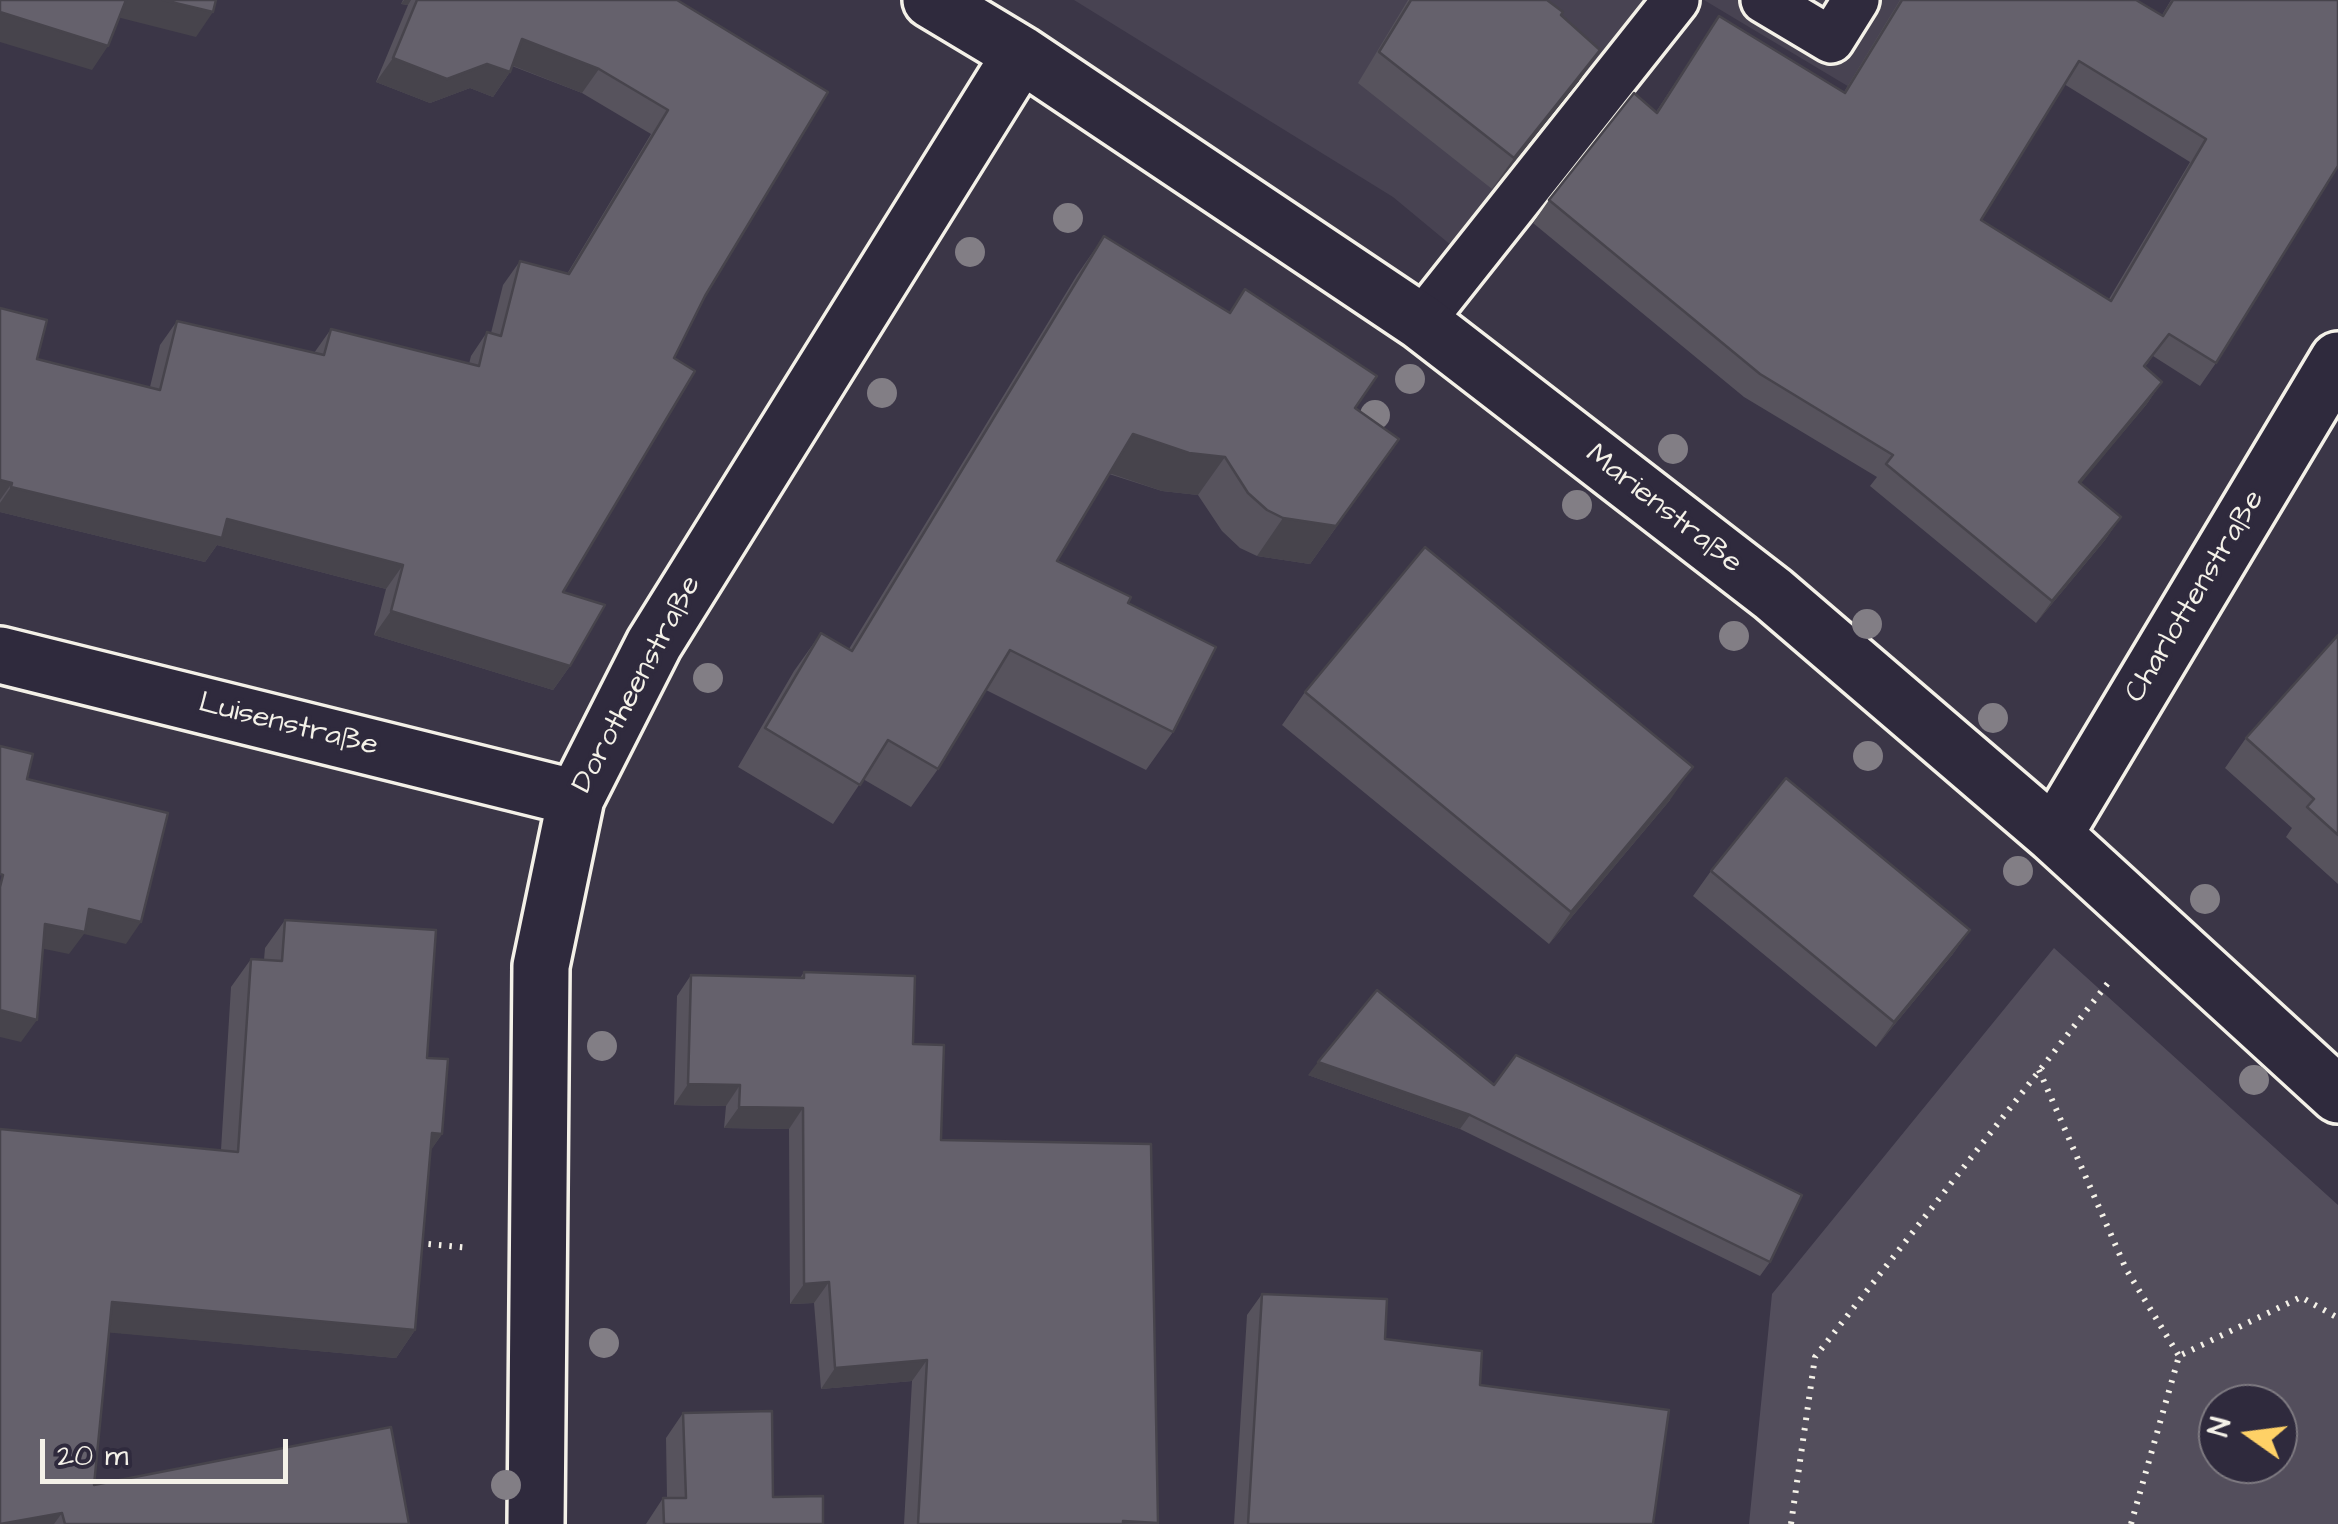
<!DOCTYPE html>
<meta charset="utf-8">
<style>
body{margin:0}
#map{position:relative;width:2338px;height:1524px;overflow:hidden;background:#3b3647;font-family:"Architects Daughter",sans-serif}
canvas{display:block}
.north{position:absolute;left:2198px;top:1384px;width:100px;height:100px;box-sizing:border-box;background:#2f2a3d;border:2px solid #7e7a81;border-radius:50%;rotate:284deg;font-size:28px;font-weight:700;line-height:40px;text-align:center;color:#f4f1e8}
.north::after{content:'';display:block;margin:auto;width:35px;height:45px;background:#ffd166;clip-path:polygon(50% 0,100% 100%,50% 72%,0 100%)}
.scale{position:absolute;left:40px;top:1439px;width:248px;height:45px;box-sizing:border-box;border:5px solid #f4f1e8;border-top:0;padding-left:12px;font-size:30px;line-height:35px;white-space:nowrap;color:#f4f1e8;-webkit-text-stroke:8px #2f2a3d;paint-order:stroke}
</style>
<div id="map">
<canvas width="2338" height="1524"></canvas>
<div class="north">N</div>
<div class="scale">20 m</div>
</div>
<script>
const ctx = document.querySelector('canvas').getContext('2d');
ctx.lineJoin = 'round';
function fill(path, color) { ctx.fillStyle = color; ctx.fill(path, 'evenodd'); }
function stroke(path, color, width, dash) { ctx.strokeStyle = color; ctx.lineWidth = width; ctx.lineCap = dash ? 'butt' : 'round'; ctx.setLineDash(dash || []); ctx.stroke(path); }
function label(font, color, halo, rows, align = 'center') {
  ctx.font = font + ' "Architects Daughter",sans-serif'; ctx.lineWidth = 8; ctx.setLineDash([]); ctx.textBaseline = 'middle'; ctx.strokeStyle = halo; ctx.fillStyle = color; for (const [text, x, y, turn = 0] of rows) {
    ctx.save(); ctx.translate(x, y); ctx.rotate((+turn || 0) * Math.PI / 180); ctx.textAlign = isNaN(turn) ? turn : align; if (halo) ctx.strokeText(text, 0, 0); ctx.fillText(text, 0, 0); ctx.restore();
  }
}
const built = new Path2D(`
 M1074 0H1700L1481 270 1393 197Z
 M1704 0H1986L1911 124Z`);
const green = new Path2D(`
 M2054 948 2338 1205V1524H1749L1772 1294ZM2218 1404H2278V1464H2218Z`);
const path = new Path2D(`
 M2039 1070 2126 1269 2179 1356
 M418 1243 470 1248
 M1791 1524 1815 1357 2108 983
 M2131 1524 2179 1356 2301 1297 2338 1318`);
const service = new Path2D(`
 M1764 0 1831 40 1856 0
 M1421 322 1676 0`);
const minor = new Path2D(`
 M931 0 1021 54 1421 322 1773 594 2054 835 2338 1095
 M0 655 576 798
 M2054 835 2338 360
 M536 1524 541 966 576 798 654 644 1021 54`);
const trees = [
 [1068,218],
 [970,252],
 [1410,379],
 [882,393],
 [1375,415],
 [1673,449],
 [1577,505],
 [1867,624],
 [1734,636],
 [708,678],
 [1993,718],
 [1868,756],
 [2018,871],
 [2205,899],
 [602,1046],
 [2254,1080],
 [604,1343],
 [506,1485]
];
const wall = new Path2D(`
 M403 0H677L705 296 674 358 563 592 570 666 553 690 374 635 386 589 217 545 205 562 0 512V308L37 359 150 387 160 345 177 321 314 353 331 329 469 364 471 356 487 332 491 333 503 285 520 261 567 274 651 134 582 93 512 66 510 72 493 97 470 88 430 103 376 82 408 5 401 4Z
 M1408 0H1547L1561 15 1579 81 1492 189 1358 83Z
 M1900 0H2136L2162 15 2171 0H2338L2216 363 2200 386 2153 356 2145 367 2162 382 2146 405 2080 483 2121 517 2105 540 2036 623 1870 486 1877 477 1744 397 1533 223 1549 200 1656 112 1719 16 1844 92ZM2064 84 2190 162 2109 299 1981 220Z
 M1104 236 1229 313 1245 289 1355 408 1399 439 1310 564 1257 556 1240 548 1222 531 1198 495 1162 491 1109 474 1057 561 1128 603 1173 732 1146 770 986 690 938 769 911 807 863 779 833 824 738 767 794 671 821 633 849 649 1077 275Z
 M2338 635V884L2286 837 2292 828 2225 768 2246 738Z
 M1305 692 1670 800 1549 944 1282 725Z
 M1711 871 1970 930 1952 955 1876 1047 1693 896Z
 M285 920 427 1058 442 1134 430 1151 415 1330 396 1358 109 1332 94 1485 409 1524H0V1129L221 1150 231 987 251 959 264 960 265 948Z
 M804 972 913 1044 941 1140 1158 1524H904L912 1381 821 1389 814 1303 790 1304 789 1129 724 1128 726 1106 674 1105 677 996 691 975 800 978Z
 M1308 1075 1494 1085 1770 1262 1760 1276 1460 1129Z
 M1262 1294 1385 1339 1653 1524H1234L1247 1315Z
 M683 1413 773 1497 823 1524H646L663 1498H667L666 1438Z`);
const shadedWall = new Path2D(`
 M124 0H163L213 12 196 37 113 16Z
 M404 0H411L408 5 401 4Z
 M0 12 108 46 92 70 0 42Z
 M522 39 599 69 582 93 506 63Z
 M1600 50 1579 81 1492 189 1514 158Z
 M393 58 487 64 510 72 493 97 470 88 430 103 376 82Z
 M2162 382 2146 405 2063 505 2079 482Z
 M1133 434 1225 457 1198 495 1162 491 1106 472Z
 M1399 439 1310 564 1257 556 1283 518Z
 M0 480 12 483 0 500Z
 M11 487 227 519 403 565 386 589 217 545 205 562 0 512V503Z
 M2121 517 2105 540 2036 623 2052 601Z
 M391 611 570 666 553 690 374 635Z
 M1693 767 1670 800 1549 944 1571 912Z
 M89 909 141 922 126 944 84 934 69 954 30 946 45 924Z
 M1970 930 1952 955 1876 1047 1894 1022Z
 M0 1010 37 1020 21 1042 0 1037Z
 M1318 1062 1470 1115 1460 1129 1308 1075Z
 M688 1084 740 1085 726 1106 674 1105Z
 M739 1107 803 1108 789 1129 724 1128Z
 M432 1133 442 1134 423 1162Z
 M829 1282 814 1303 790 1304 804 1284Z
 M112 1302 415 1330 396 1358 92 1331Z
 M927 1360 912 1381 821 1389 835 1368Z
 M62 1513 54 1524H3Z
 M1123 1521 1158 1523 1121 1524Z`);
const building = new Path2D(`
 M0 0H126L108 46 0 12Z
 M163 0H216L213 12Z
 M417 0H677L828 92 705 296 674 358 695 371 563 592 605 605 570 666 391 611 403 565 227 519 222 538 11 487 12 483 0 480V308L47 320 37 359 160 390 177 321 324 355 331 329 479 366 487 332 501 336 520 261 569 274 668 110 599 69 522 39 510 72 487 64 447 79 393 58Z
 M1411 0H1547L1563 12 1561 15 1600 50 1514 158 1379 52Z
 M1902 0H2136L2163 16 2173 0H2338V166L2216 363 2169 334 2144 366 2162 382 2079 482 2121 517 2052 601 1886 464 1893 455 1760 374 1549 200 1634 93 1657 113 1719 16 1845 93ZM2079 61 2206 139 2111 301 1981 220Z
 M1104 236 1230 313 1245 289 1377 376 1355 408 1399 439 1336 526 1283 518 1267 510 1248 493 1225 457 1189 453 1133 434 1057 561 1131 597 1128 603 1216 647 1173 732 1010 650 938 769 888 740 860 785 765 728 821 633 852 651Z
 M1425 547 1693 767 1571 912 1305 692Z
 M2338 635V835L2307 807 2314 799 2246 738Z
 M0 746 33 754 27 779 168 813 141 922 89 909 85 932 45 924 37 1020 0 1010V887L3 875 0 874Z
 M1786 778 1970 930 1894 1022 1711 871Z
 M285 920 436 930 427 1058 448 1059 442 1134 432 1133 415 1330 112 1302 94 1485 391 1427 409 1524H65L62 1513 0 1524V1129L238 1152 251 959 282 961Z
 M804 972 915 976 913 1044 944 1045 941 1140 1151 1144 1158 1523 1123 1521V1524H918L927 1360 835 1368 829 1282 804 1284 803 1108 739 1107 740 1085 688 1084 691 975 804 978Z
 M1377 990 1494 1085 1516 1055 1802 1195 1770 1262 1470 1115 1318 1062Z
 M1262 1294 1387 1299 1385 1339 1482 1351 1480 1385 1669 1410 1653 1524H1248Z
 M772 1411 773 1497 823 1496V1524H664L663 1498H686L683 1413Z`);
const streetNames = [
 ["Marienstraße",1663,510,38],
 ["Charlottenstraße",2196,597,-59],
 ["Dorotheenstraße",638,685,-62],
 ["Luisenstraße",288,726,14]
];
fill(built, '#484352');
fill(green, '#534e5c');
stroke(service, '#f4f1e8', 52);
stroke(minor, '#f4f1e8', 62);
stroke(path, '#f4f1e8', 6, [2.5, 8]);
stroke(service, '#2f2a3d', 45);
stroke(minor, '#2f2a3d', 55);
ctx.fillStyle = '#827e85';
for (const [x, y] of trees) { ctx.beginPath(); ctx.arc(x, y, 15, 0, 2 * Math.PI); ctx.fill(); }
fill(wall, '#57535d');
fill(shadedWall, '#47444c');
fill(building, '#65616c');
stroke(building, '#47444c', 2.5);
label('30px', '#f4f1e8', '#2f2a3d', streetNames);
</script>
